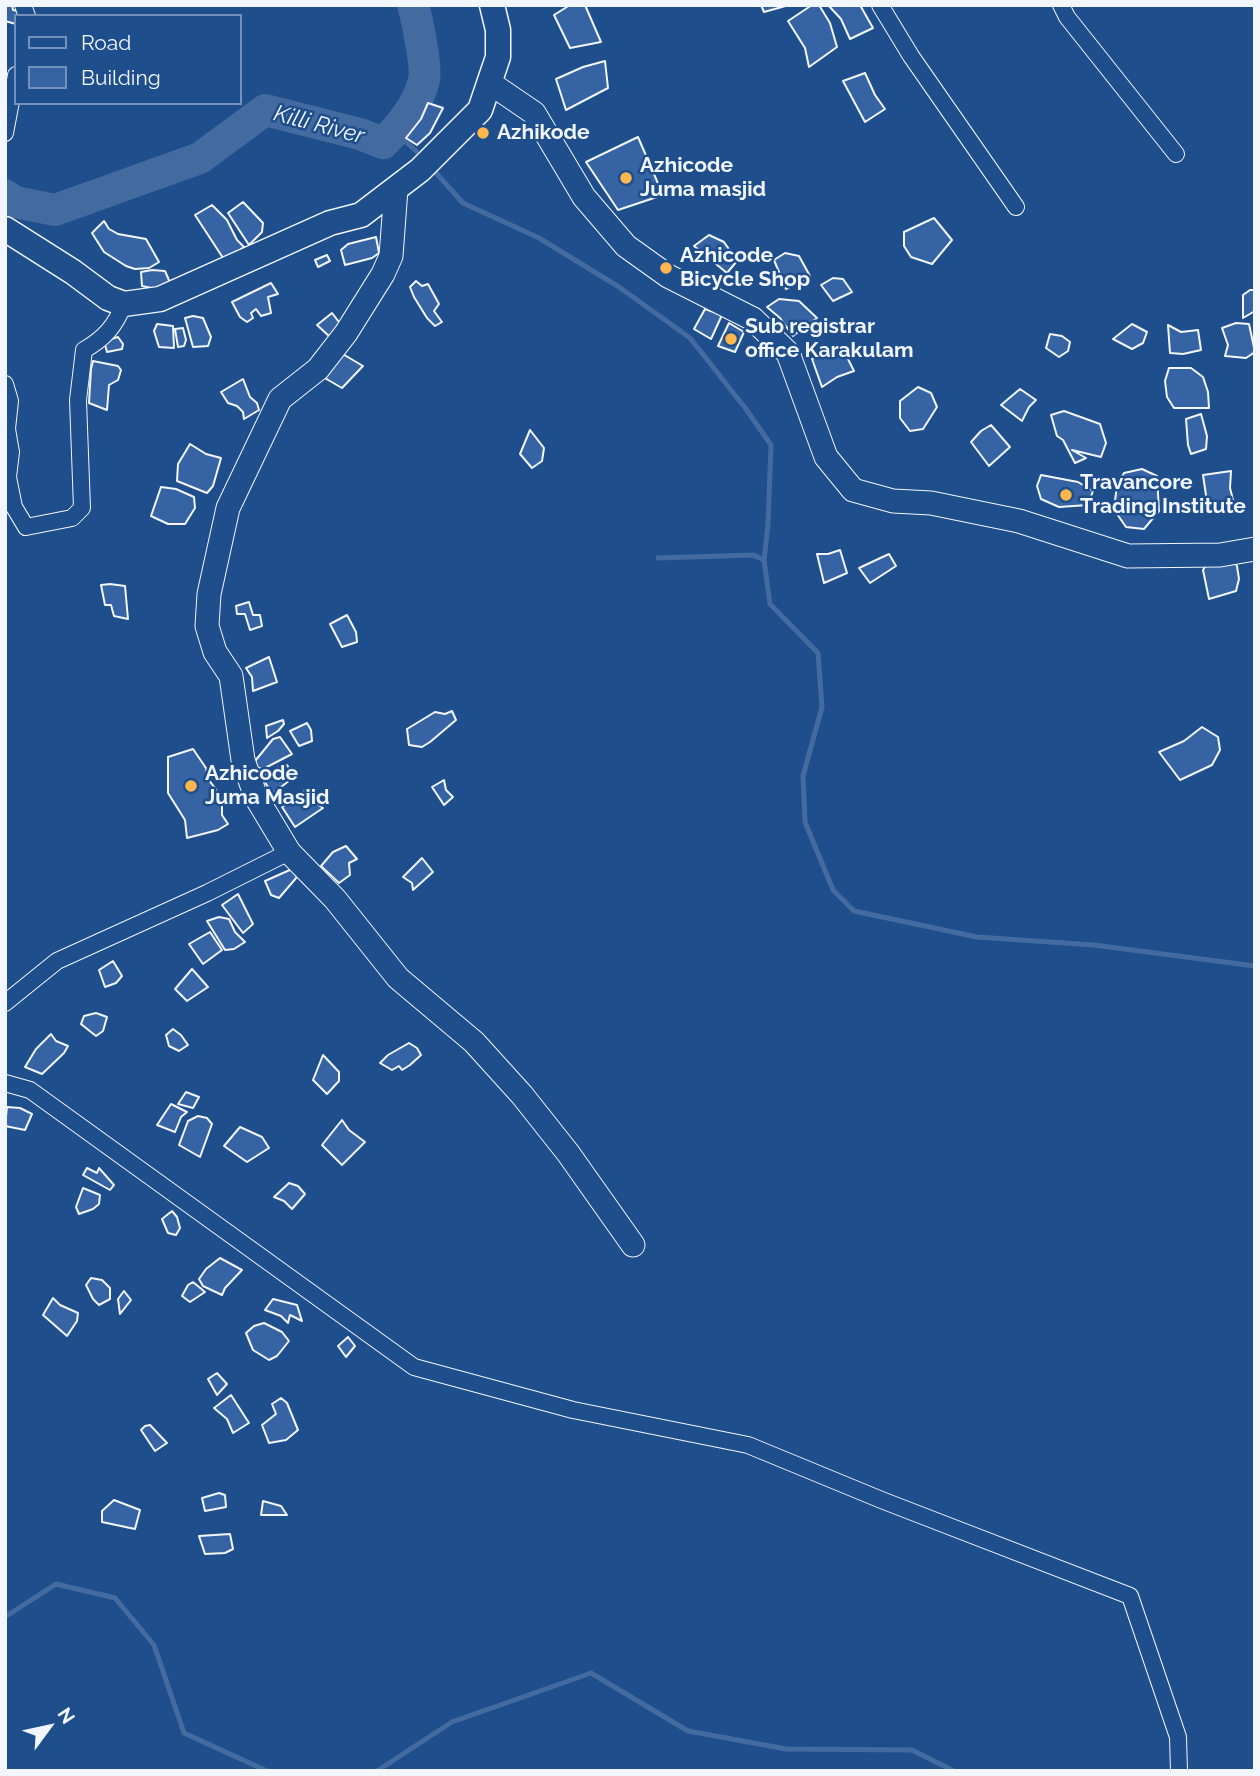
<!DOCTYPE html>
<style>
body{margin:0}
#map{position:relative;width:1260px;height:1776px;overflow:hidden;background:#1f4e8c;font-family:Raleway,sans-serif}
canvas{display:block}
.frame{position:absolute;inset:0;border:7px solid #f2f6ff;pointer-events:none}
.legend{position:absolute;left:14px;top:14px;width:228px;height:91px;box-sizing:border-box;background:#1f4e8c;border:2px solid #7391ba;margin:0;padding:9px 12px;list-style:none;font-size:21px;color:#f2f6ff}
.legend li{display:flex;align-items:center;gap:14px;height:35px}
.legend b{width:35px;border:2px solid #7391ba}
.north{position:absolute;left:14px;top:1692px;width:70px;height:70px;-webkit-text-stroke:5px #1f4e8c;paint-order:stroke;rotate:57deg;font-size:19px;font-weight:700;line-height:28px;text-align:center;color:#f2f6ff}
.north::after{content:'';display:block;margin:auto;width:24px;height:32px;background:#f2f6ff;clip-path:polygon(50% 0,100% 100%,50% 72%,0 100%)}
</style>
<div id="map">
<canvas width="1260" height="1776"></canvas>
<div class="frame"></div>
<ul class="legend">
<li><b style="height:9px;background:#1f4e8c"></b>Road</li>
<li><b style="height:19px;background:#3563a3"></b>Building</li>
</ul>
<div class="north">N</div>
</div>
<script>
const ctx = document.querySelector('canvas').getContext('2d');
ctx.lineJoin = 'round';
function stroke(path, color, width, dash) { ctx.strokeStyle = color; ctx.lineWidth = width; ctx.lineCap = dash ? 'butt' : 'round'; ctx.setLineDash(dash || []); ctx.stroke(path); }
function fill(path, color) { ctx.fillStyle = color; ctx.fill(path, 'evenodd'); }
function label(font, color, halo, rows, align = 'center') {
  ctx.font = font + ' Raleway,sans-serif'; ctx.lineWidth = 5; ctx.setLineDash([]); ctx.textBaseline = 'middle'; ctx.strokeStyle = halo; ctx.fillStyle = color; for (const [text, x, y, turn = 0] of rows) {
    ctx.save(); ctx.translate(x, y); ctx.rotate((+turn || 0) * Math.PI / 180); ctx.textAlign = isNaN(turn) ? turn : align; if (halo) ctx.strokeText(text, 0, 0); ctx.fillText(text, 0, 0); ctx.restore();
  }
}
const stream = new Path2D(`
 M407 115 408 129 403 139 416 151
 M437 174 463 203 539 238 619 287 690 338 746 409 771 445 768 524 764 560 753 555 658 558
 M764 560 770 604 818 653 822 707 803 776 805 822 833 890 854 911 977 937 1094 945 1255 966
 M5 1617 56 1584 115 1598 154 1645 184 1733 267 1771
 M377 1771 452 1722 591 1673 688 1731 786 1749 912 1750 954 1771`);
const river = new Path2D(`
 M5 195 15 202 55 210 200 158 265 110 360 134 383 143C401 126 418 105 424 80 427 67 417 19 413 5`);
const building = new Path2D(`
 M5 5H12L13 10 22 12V16H16V24L5 21Z
 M570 5H585L601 42 570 48 554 15Z
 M761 5H789L764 12Z
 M812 5H819L830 23 837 47 809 67 805 48 788 21Z
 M828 5H860L873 28 850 39 841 19Z
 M605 61 608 88 566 110 556 79 583 67Z
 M865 73 875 95 885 109 865 122 843 81Z
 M428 103 443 108 430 133 417 145 406 138 421 119Z
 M638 137 663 195 618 210 586 162Z
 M243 202 263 223 262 232 249 245 228 213Z
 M212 205 227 220 237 240 244 247 225 261 195 215Z
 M934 218 952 240 932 264 911 257 904 246V232Z
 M104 221 109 229 118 234 146 239 159 262 149 268 135 269 126 266 104 252 92 233Z
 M709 235 724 242 737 261 727 273 694 246Z
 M376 237 379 253 372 258 345 265 341 250 348 244Z
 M785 253 799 256 810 276 786 289 774 260Z
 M327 255 330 261 318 267 315 260Z
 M152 270 165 271 171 285 156 289 142 286 141 272Z
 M833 278 843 279 852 292 833 301 821 285Z
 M416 281 422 286 428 284 439 304 434 311 442 322 435 326 427 318 414 297 410 287Z
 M271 283 278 294 268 297 271 313 261 316 256 309 251 313 253 318 247 322 240 317 232 302Z
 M1250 290H1255V311L1243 318V295Z
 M779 299 799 301 817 318 793 336 780 318 767 307Z
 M705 309 722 315 711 339 694 329Z
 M332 313 342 326 329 336 317 325Z
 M193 316 203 318 211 337 208 346 193 347 185 318Z
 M729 323 744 332 735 352 718 346Z
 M1236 323 1249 324 1255 352 1246 358 1225 356 1228 345 1222 328Z
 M157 324 173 326 174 348 159 347 154 331Z
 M1132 324 1147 332 1143 343 1132 349 1113 339Z
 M1168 325 1181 332 1198 330 1201 350 1183 354 1170 353Z
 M183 328 186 340 184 346 178 347 175 329Z
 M1050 334 1062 336 1070 342 1068 351 1059 357 1046 348Z
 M118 337 123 344 122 349 107 352 104 341Z
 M842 347 854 371 837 377 822 387 812 359Z
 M341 353 363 366 342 388 323 377Z
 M93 361 118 366 121 370 118 380 109 385 107 410 89 403 91 369Z
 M1169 368H1191L1203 377 1208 392 1209 408H1174L1167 397 1165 381Z
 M243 379 250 397 257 403 259 410 244 419 243 412 237 406 228 403 221 392Z
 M918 387 931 393 937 407 923 429 910 431 900 418V401Z
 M1020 389 1036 400 1029 407 1022 421 1001 405Z
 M1064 411 1100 424 1106 443 1101 457 1072 450 1086 458 1075 463 1063 440 1057 436 1051 415Z
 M1201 414 1207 436 1206 449 1191 454 1188 445 1186 419Z
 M991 425 1010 447 989 466 971 442 981 431Z
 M530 430 544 448 542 461 532 468 520 454Z
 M190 444 206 454 221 458 213 486 207 493 177 481 178 464Z
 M1142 469 1157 476 1159 511 1144 529 1126 527 1117 514 1115 501 1117 485 1124 473Z
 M1231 471 1230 488 1234 504 1207 502 1203 475Z
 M1041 475 1078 482 1093 491 1088 505 1059 507 1041 499 1037 486Z
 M161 487 176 489 194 497 195 508 185 524H168L151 516Z
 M840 550 847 573 824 583 817 554H828Z
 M889 554 896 566 870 583 859 568Z
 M1212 555 1231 558 1237 566 1239 579 1236 591 1209 599 1203 570Z
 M110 584 125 586 128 619 114 616 111 605H105L101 585Z
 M249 602 253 615H260L262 626 250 630 245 614H237L236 606Z
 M347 615 356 632 357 642 342 647 330 624Z
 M269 657 277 682 253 691 252 677 246 668Z
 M452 711 456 720 430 742 422 747 409 745 407 729 435 712 445 714Z
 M283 720 284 724 278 731 267 738 266 726Z
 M307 723 311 730 312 741 299 746 290 731Z
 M1202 727 1218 737 1220 750 1212 765 1180 780 1159 752 1184 741Z
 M280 737 292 754 263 769 251 766 273 739Z
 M193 749 206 768 208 779 215 788 222 803V815L228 824 218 830 187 838 185 820 168 793V757Z
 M287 765 294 777 272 794 262 777 277 768Z
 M444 780 446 790 453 797 444 805 432 787Z
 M306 790 312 800 323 808 295 827 282 807Z
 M346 846 357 859 349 863 350 875 339 883 321 866 333 852Z
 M422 858 433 872 413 890 412 883 403 877Z
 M292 869 297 877 279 898 271 895 265 881Z
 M238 894 253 924 243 933 222 905Z
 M219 917 229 919 235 932 245 942 234 949 225 950 207 921Z
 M210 932 222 950 203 964 189 944Z
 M113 961 122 976 116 983 105 987 99 970Z
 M192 969 208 987 187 1001 175 989Z
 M96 1013 107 1017 103 1031 96 1036 81 1024 84 1016Z
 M173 1029 181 1035 188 1045 179 1051 169 1046 166 1035Z
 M51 1034 56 1041 68 1046 64 1053 42 1074 25 1067 36 1049Z
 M409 1043 417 1048 421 1055 410 1065 402 1070 399 1066 392 1070 380 1063 388 1055Z
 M323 1055 339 1072V1081L327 1094 313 1080Z
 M186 1092 199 1097 193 1108 178 1104Z
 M171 1104 187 1112 181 1117 175 1132 157 1125Z
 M7 1107 20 1108 32 1114 25 1130 5 1126Z
 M198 1116 207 1118 212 1124 200 1157 179 1145 188 1121Z
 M342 1120 349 1130 365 1142 342 1165 322 1145Z
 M240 1127 262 1137 269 1148 247 1162 224 1146Z
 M87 1168 97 1173 99 1168 114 1185 110 1190 83 1175Z
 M289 1183 298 1186 305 1194 292 1209 284 1201 274 1197Z
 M83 1188 100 1195 99 1204 93 1209 79 1214 76 1207Z
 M172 1211 177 1217 180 1228 176 1235 168 1233 162 1219Z
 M220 1258 242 1270 225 1288 222 1295 203 1286 199 1279 206 1269Z
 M91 1278 102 1280 110 1288V1299L99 1305 93 1299 86 1285Z
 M193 1282 205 1292 190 1302 182 1296 188 1285Z
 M124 1291 131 1300 120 1314 118 1299Z
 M53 1298 60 1305 78 1313 77 1321 67 1336 43 1315Z
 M273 1299 297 1305 302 1321 290 1315 288 1323 281 1316 265 1310Z
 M264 1323 282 1332 289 1341 277 1356 269 1360 253 1350 246 1333 254 1326Z
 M348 1337 355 1346 346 1357 338 1346Z
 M217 1373 227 1384 217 1395 208 1379Z
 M231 1395 249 1423 233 1433 227 1419 214 1408Z
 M281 1398 287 1403 298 1430 286 1440 269 1443 262 1425 276 1414 272 1404Z
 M150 1425 167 1443 155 1451 141 1430 145 1426Z
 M219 1493 225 1495 226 1507 205 1511 202 1498Z
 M114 1500 140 1510 135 1529 102 1522V1511Z
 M263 1501 281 1506 287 1515H261Z
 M230 1534 233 1549 225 1553 205 1554 199 1536Z`);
const street = new Path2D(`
 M23 5 27 16
 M880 5 911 56 1016 207
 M1061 5 1067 17 1176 154
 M5 133 16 75
 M5 384 10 401 7 429 11 452 8 477 14 507 26 527 72 518 82 508 78 400 84 350C105 338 115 326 124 304
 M5 1003 57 961 207 893 289 852
 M5 1083 30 1090 414 1367 573 1410 748 1445 884 1501 1130 1596 1178 1737 1179 1771`);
const secondary = new Path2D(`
 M490 83 534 113 584 197 626 246 668 276 753 319 788 353 826 457 853 490 893 501 931 503 1019 521 1128 556 1220 555 1255 549
 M396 189 391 256 383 274 346 333 318 369 280 399 228 508 209 594 207 626 215 652 231 676 243 760 256 797 289 852 335 899 398 978 474 1042 522 1095 568 1153 633 1245`);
const primary = new Path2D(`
 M5 229 73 272 108 298 124 304 160 299 330 223 361 215 420 170 480 110 498 57V30L492 5`);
const markers = [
 [483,133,7,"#ffb74d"],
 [626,178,7,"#ffb74d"],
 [666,268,7,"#ffb74d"],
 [731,339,7,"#ffb74d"],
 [1066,495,7,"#ffb74d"],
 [191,786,7,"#ffb74d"]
];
const poiNames = [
 ["Azhikode",497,133],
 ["Azhicode",640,166],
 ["Juma masjid",640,190],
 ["Azhicode",680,256],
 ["Bicycle Shop",680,280],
 ["Sub registrar",745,327],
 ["office Karakulam",745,351],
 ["Travancore",1080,483],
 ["Trading Institute",1080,507],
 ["Azhicode",205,774],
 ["Juma Masjid",205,798]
];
const waterNames = [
 ["Killi River",319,125,15]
];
stroke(stream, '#446ba0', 5);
stroke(river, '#446ba0', 32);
fill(building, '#3563a3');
stroke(building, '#f2f6ff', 2);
stroke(street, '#f2f6ff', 18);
stroke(secondary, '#f2f6ff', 25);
stroke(primary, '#f2f6ff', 27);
stroke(street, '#1f4e8c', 16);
stroke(secondary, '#1f4e8c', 23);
stroke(primary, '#1f4e8c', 24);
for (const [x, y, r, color] of markers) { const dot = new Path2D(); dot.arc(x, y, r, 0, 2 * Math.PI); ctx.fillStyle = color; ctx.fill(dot); stroke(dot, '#1f4e8c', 2.5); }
label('bold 21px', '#f2f6ff', '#1f4e8c', poiNames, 'left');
label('italic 23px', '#f2f6ff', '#1f4e8c', waterNames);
</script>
